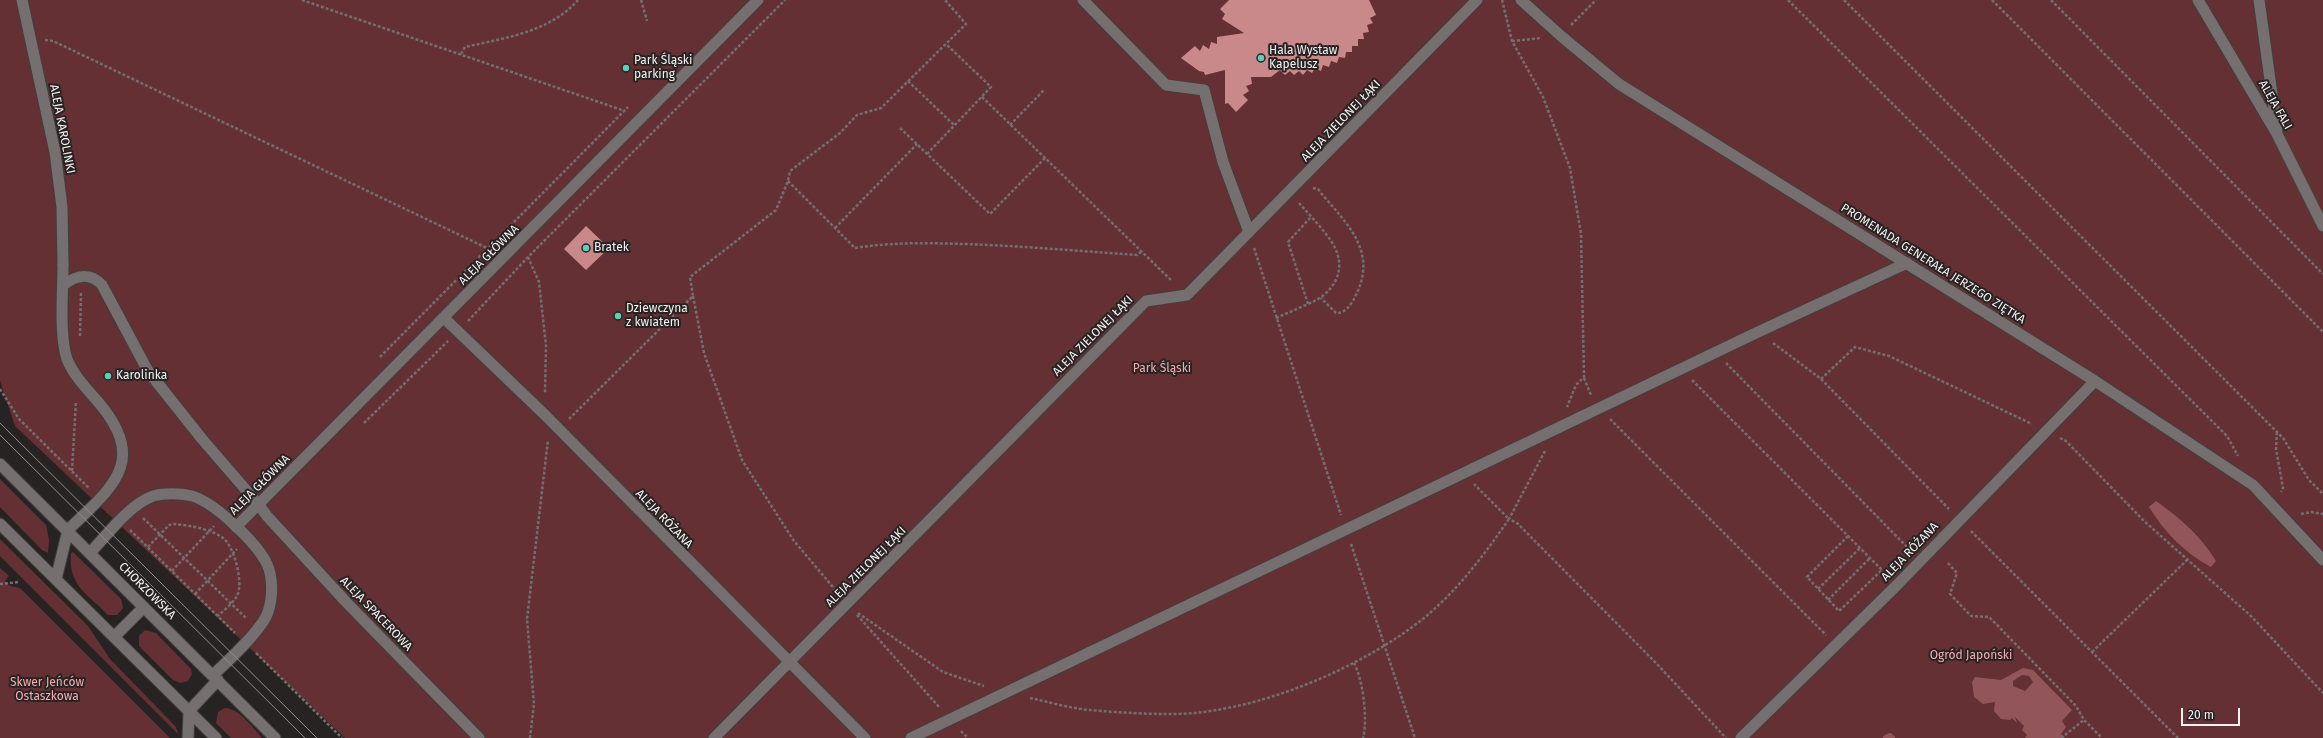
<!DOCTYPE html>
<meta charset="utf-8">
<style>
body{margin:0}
#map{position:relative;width:2323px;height:738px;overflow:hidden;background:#282323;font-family:"Fira Sans",sans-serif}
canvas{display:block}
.scale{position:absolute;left:2181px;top:708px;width:59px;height:18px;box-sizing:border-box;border:2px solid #f5f1f1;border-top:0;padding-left:5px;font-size:12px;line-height:14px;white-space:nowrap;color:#f5f1f1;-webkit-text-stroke:3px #282323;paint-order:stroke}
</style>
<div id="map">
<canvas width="2323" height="738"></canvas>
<div class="scale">20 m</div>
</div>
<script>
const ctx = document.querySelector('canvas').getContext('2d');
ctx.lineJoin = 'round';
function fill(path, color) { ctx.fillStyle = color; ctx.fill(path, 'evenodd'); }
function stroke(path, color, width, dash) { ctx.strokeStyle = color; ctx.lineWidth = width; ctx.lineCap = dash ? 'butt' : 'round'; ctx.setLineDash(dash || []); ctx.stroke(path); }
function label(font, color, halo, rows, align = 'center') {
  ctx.font = font + ' "Fira Sans",sans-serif'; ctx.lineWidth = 4; ctx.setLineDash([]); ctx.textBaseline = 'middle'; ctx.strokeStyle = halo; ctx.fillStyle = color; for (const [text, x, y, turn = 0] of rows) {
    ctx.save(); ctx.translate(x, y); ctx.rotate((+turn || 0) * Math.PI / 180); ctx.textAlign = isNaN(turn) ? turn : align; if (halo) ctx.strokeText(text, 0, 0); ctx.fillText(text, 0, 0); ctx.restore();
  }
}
const green = new Path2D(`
 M0 0H2323V738H345L15 426 0 381Z
 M0 479 46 525 49 540 48 553 42 550 0 507Z
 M0 539 88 626 110 659 176 727 178 734 0 556Z
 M73 552 121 599 123 608 117 615H108C87 593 68 586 71 553Z
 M0 568 9 576 5 581 10 586 20 588 170 738H0Z
 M145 630 156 633 191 669 192 674 188 681 180 683 173 680 139 646V636Z
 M225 708C239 708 253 728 262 738H231L216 723 218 712Z`);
const water = new Path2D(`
 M2156 501C2179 517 2202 537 2216 561L2211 567C2185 553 2165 533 2149 507Z
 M2023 668 2033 670 2072 710 2062 721 2066 727 2061 734 2065 738H2025L2027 735 2022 730 2024 726 2015 717 2017 723 2012 718 2010 720 2001 719 1994 711 1995 702 1983 704 1974 697 1972 682 1975 677 2001 680ZM2022 675 2029 676 2033 682 2025 691 2013 686V681Z`);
const stream = new Path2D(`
 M1886 738 1890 736 1892 738`);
const building = new Path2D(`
 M1229 0H1369L1376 15 1370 18 1373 23 1367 25 1369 32 1363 33 1364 39H1358V46H1352V52H1346L1345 58 1339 57 1337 63 1331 61 1329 67 1323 65 1321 71 1315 68 1312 73 1307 70 1303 75 1299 71 1294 75 1290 71 1285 75 1280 70 1271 77H1251L1252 84 1246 86 1249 91 1243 95 1248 100 1236 112 1228 103 1225 104V70L1205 75 1204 72 1199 71 1181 58 1195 46 1200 51 1203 45 1209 49 1211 42 1217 44V37L1244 33 1222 19 1225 14 1220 9Z
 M586 226 609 248 586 270 564 249Z`);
const path = new Path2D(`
 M302 0 625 111
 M641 0 647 21
 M1502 0 1512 41 1543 97 1570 168 1581 234 1584 377 1576 385 1567 407
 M1788 0 2227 436 2238 456
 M1844 0 2283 438 2309 480 2323 494
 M1992 0 2323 332
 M2051 0 2323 274
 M1571 25 1596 0
 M45 40 53 41 489 249
 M1512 41 1541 38
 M461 54 465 47C505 38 550 32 578 0
 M908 81 954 125
 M982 97 1172 281
 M1010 125 1044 90
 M900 128 990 214 1045 158
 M927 154 991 87 946 44
 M788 181 855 248
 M1313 188 1318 189 1321 193C1349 226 1379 253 1354 299 1350 306 1344 314 1336 313L1321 298
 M1299 203C1310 216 1325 230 1334 246 1348 271 1332 295 1308 304
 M835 228 917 144
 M855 248C891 242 928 243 964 244 1022 246 1080 251 1137 255L1141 252
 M1254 248 1341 515
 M528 257 539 282 546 346 545 393
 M693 296 704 353 742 460 794 541 838 593
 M1276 318 1308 304 1288 242 1311 217
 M468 321 528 257 785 0
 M80 336 81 293
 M1773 343 1821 379 1949 509
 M380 357 628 107
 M1726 363 1911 551
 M1584 378 1591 395
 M1821 379 1855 347 1889 356 2032 424
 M1692 380 1887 575
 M0 389 19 419 90 489
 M569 419 693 296 690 277 776 210 788 181 790 171 840 133 857 115 881 108 966 24 945 0
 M1610 419 1826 635
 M364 423 448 341
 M2277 432 2276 449 2283 488 2281 492
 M2060 438 2066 441 2144 521 2251 616 2323 693
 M1545 451 1509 519 1517 523 1657 664 1726 738
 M72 471 76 401
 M2301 514 2311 512 2323 514
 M143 518 247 619
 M130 530 235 633
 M1971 531 2178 738
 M1848 536 1807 577 1839 611 1882 570
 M1351 544 1415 738
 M148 547 169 525 173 524C188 525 211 529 223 538 234 546 244 583 237 596 233 603 224 610 218 616
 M1948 563 1957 573 1950 594 1971 616 1989 617 1998 626 2076 706 2084 720 2102 738
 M172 571 214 526
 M0 584 19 582
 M1818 589 1860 548
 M195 594 237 549
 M1828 600 1870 558
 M858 613 943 672 984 686
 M857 615 940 708
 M2092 652 2188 559
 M256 653 342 738
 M1354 663C1363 680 1368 719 1363 738
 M1030 698C1049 702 1069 708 1089 710 1114 712 1140 714 1165 714 1249 716 1359 670 1424 618 1458 590 1484 555 1509 519L1474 484
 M961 731 968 738
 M530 738 534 704 527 619 548 440
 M2061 738 2084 720`);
const service = new Path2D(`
 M1083 0 1166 85 1204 90 1223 162 1249 232
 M63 265C63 292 59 335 67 359 73 375 88 390 99 403 149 462 111 488 68 530
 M63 285C77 275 90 272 102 285L148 371 202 439 259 505
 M90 553C107 535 129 505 153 496 164 493 180 493 192 496 214 502 257 543 267 564 273 577 273 597 268 612 262 630 228 661 213 675`);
const pedestrian = new Path2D(`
 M22 0 55 152 62 207 63 265
 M1521 0 1561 36 1619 84 2095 381 2253 485 2323 560
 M2198 0 2277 134 2323 226
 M2259 0 2277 130
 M444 318 545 415 865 738
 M259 505 267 516 347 603 479 738
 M714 738 1146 301 1187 295 1477 0
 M911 738 1758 332 1907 263
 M1741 738 1897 585 2095 381`);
const minor = new Path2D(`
 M236 527 758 0
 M188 738 189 711`);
const secondary = new Path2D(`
 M0 464 275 738
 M0 524 216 738
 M56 579 68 530
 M114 637 144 607
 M189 711 218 680`);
const tram = new Path2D(`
 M0 423 317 738
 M0 435 305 738`);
const markers = [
 [1261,58,4,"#5cceba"],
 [626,68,4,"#5cceba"],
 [586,248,4,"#5cceba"],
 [618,316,4,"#5cceba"],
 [108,376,4,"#5cceba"]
];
const poiNames = [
 ["Hala Wystaw",1269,51],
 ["Kapelusz",1269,65],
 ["Park Śląski",634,61],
 ["parking",634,75],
 ["Bratek",594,248],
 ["Dziewczyna",626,309],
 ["z kwiatem",626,323],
 ["Karolinka",116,376]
];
const streetNames = [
 ["ALEJA FALI",2275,105,60],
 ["ALEJA ZIELONEJ ŁĄKI",1341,121,-46],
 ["ALEJA KAROLINKI",62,129,79],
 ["ALEJA GŁÓWNA",489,255,-45],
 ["PROMENADA GENERAŁA JERZEGO ZIĘTKA",1933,264,32],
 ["ALEJA ZIELONEJ ŁĄKI",1093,336,-45],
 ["ALEJA GŁÓWNA",260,485,-45],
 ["ALEJA RÓŻANA",664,519,46],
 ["ALEJA RÓŻANA",1910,552,-46],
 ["ALEJA ZIELONEJ ŁĄKI",866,567,-45],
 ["CHORZOWSKA",147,591,45],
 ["ALEJA SPACEROWA",376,614,46]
];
const parkNames = [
 ["Park Śląski",1162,369],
 ["Ogród Japoński",1971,656],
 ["Skwer Jeńców",47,683],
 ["Ostaszkowa",47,697]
];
fill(green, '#643034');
fill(water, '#925559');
stroke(stream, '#925559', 6);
fill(building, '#c9888a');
stroke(service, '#433e3e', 13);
stroke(pedestrian, '#433e3e', 13);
stroke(minor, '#433e3e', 13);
stroke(secondary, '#433e3e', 13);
stroke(path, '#746f6f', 2.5, [3, 2]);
stroke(service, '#756f6f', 11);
stroke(pedestrian, '#756f6f', 11);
stroke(minor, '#756f6f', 11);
stroke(secondary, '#756f6f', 11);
stroke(tram, '#938e8e', 1);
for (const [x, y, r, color] of markers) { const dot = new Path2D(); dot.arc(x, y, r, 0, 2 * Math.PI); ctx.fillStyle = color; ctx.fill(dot); stroke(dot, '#282323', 1.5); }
label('12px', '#f5f1f1', '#282323', poiNames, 'left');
label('12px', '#f5f1f1', '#282323', streetNames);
label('12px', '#f7abae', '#282323', parkNames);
</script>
